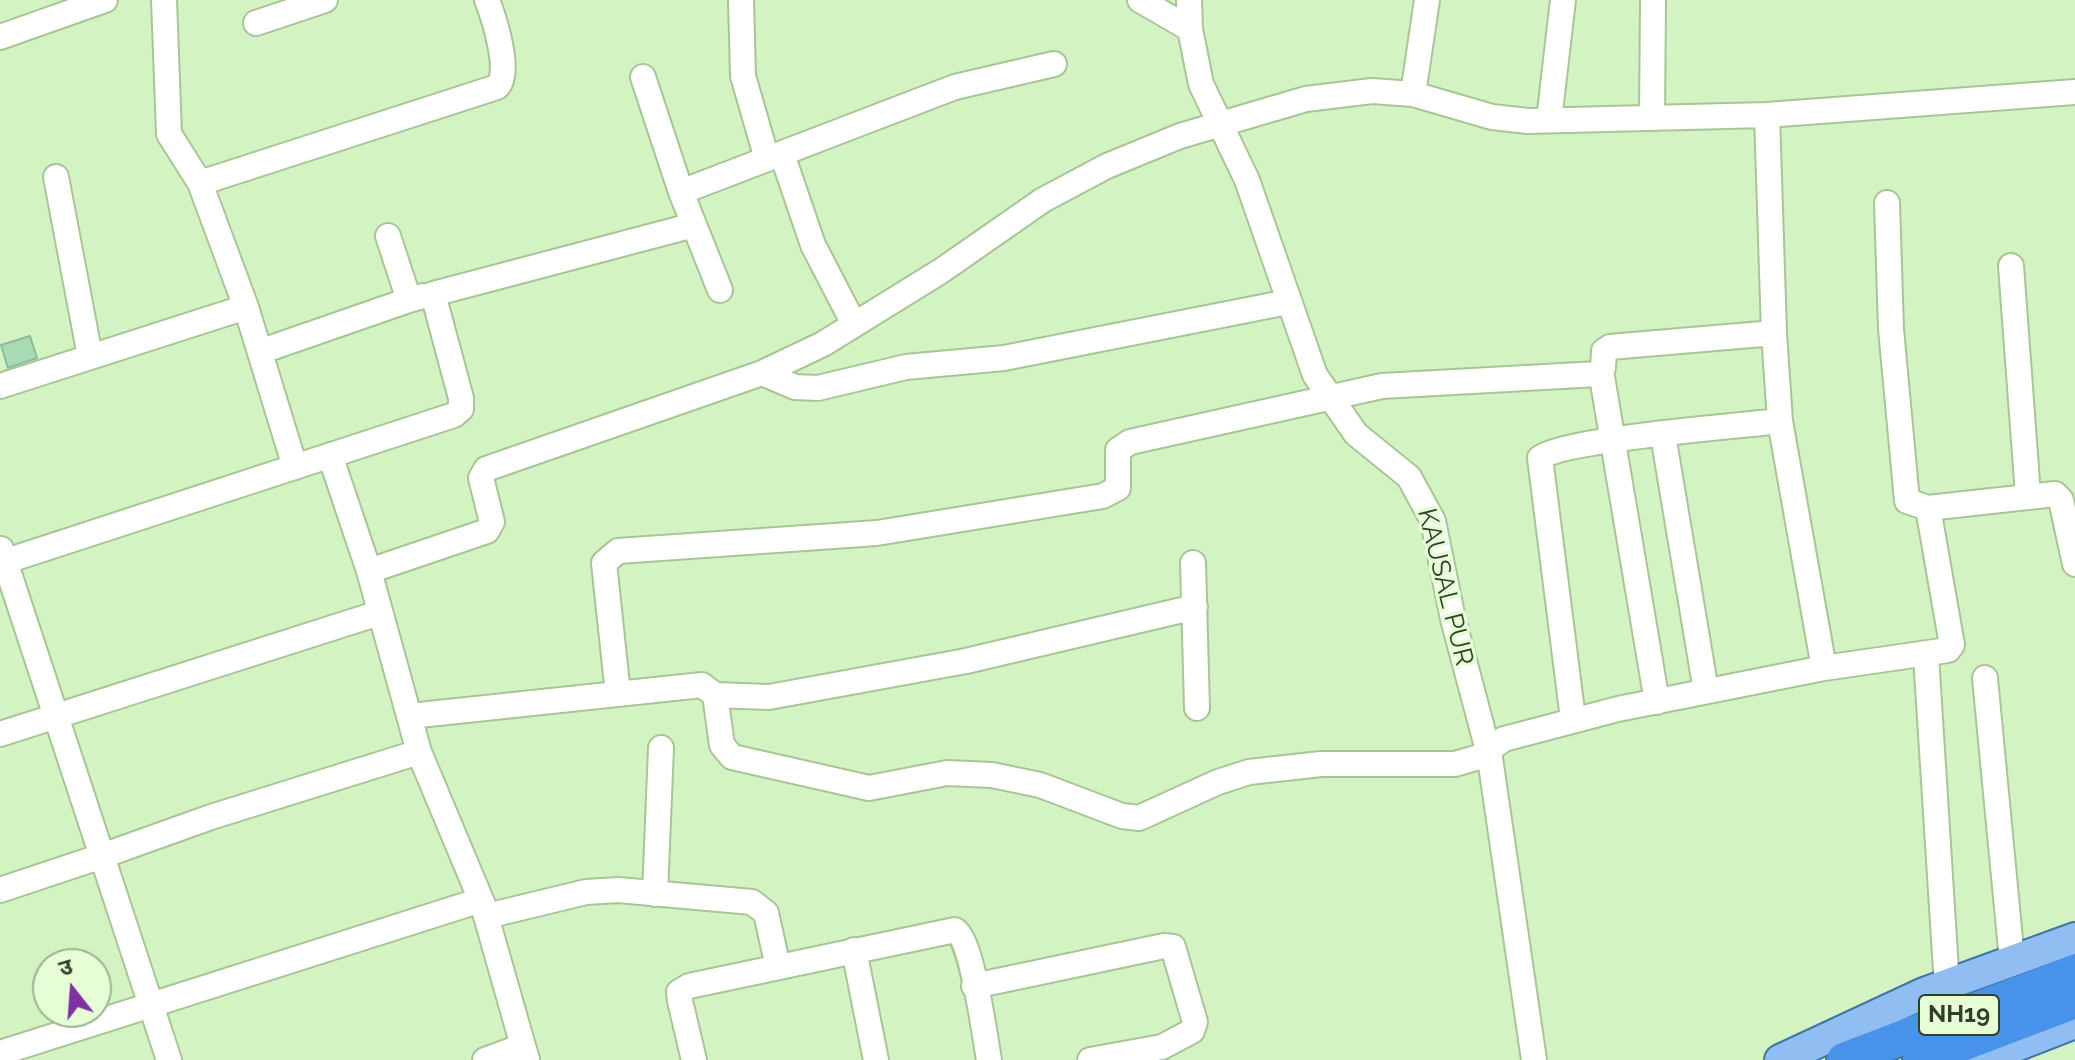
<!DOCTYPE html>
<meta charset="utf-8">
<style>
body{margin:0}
#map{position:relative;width:2075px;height:1060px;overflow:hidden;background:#d4f3c2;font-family:Raleway,"Noto Sans Devanagari",sans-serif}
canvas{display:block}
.north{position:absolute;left:32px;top:948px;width:80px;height:80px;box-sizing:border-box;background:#e5fed6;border:2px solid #9db191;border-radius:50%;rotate:343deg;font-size:22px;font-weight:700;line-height:32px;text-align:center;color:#323e2a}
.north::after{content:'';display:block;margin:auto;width:28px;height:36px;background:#8032a3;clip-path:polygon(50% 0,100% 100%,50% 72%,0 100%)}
</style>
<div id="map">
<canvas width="2075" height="1060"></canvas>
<div class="north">उ</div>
</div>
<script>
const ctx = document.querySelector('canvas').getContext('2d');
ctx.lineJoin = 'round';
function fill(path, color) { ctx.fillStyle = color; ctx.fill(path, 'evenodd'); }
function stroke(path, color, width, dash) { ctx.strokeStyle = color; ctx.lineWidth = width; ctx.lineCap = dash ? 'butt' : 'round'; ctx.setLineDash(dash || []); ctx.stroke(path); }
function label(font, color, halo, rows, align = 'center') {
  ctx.font = font + ' Raleway,sans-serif'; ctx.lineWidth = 7; ctx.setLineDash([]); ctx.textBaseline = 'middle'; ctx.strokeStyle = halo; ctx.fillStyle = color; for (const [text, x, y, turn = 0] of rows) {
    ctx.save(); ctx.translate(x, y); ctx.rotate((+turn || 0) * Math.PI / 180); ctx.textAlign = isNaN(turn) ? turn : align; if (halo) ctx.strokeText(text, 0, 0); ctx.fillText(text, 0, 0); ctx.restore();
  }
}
const building = new Path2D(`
 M30 336 37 358 8 368 1 345Z`);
const minor = new Path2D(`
 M164 0 169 134 200 183
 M741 0 743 76 767 159
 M1140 0 1190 29
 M1189 0 1190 29 1201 84 1247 180 1315 375 1356 434 1409 477 1433 521 1453 619 1490 758 1534 1060
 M256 23 325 0
 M0 37 105 0
 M643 77 681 192 720 290
 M1413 94 1427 0
 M1767 115 1774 333 1780 421 1824 668
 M1652 118 1653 0
 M1549 120 1563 0
 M782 154 813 245 854 324
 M56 177 90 356
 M681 192 955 87 1054 64
 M1887 203 1891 329 1907 501 1928 508 2055 494 2061 500 2075 564
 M388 236 409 300 423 296
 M2011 266 2028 495
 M246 307 295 467
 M262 351 409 300
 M1601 371 1657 702
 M762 373 795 387 818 388 906 367 1004 358 1288 302
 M0 386 246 307 200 183 497 87C512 73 494 18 487 0
 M1663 435 1706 691
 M330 455 369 571
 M0 563 454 415 461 409V398L433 294 694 225
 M1193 563 1197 708
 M1926 656 1947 986
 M1985 678 2012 960
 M618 694 604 563 618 551 877 533 1103 496 1118 488V450L1130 442 1382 386 1598 374 1603 368 1604 351 1610 347 1774 333
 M715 695 722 745 732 757 869 788 947 773 992 775 1040 785 1122 816 1139 818 1218 782 1249 772 1321 764H1455L1479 757 1504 739 1618 709 1824 668 1948 650 1952 645 1928 508
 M410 716 702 685 715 695 769 697 966 661 1195 607
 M1573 719 1540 458C1563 439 1740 426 1780 421
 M0 734 379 613
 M0 890 102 856 1 549
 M655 894 661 748
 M482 902 523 1046
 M487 916 586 892 618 890 752 902 766 913 778 967
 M854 950 876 1060
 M974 986 1164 946 1173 947 1195 1022 1192 1031 1162 1047 1090 1060
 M0 1053 481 900 419 752
 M169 1060 102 856 211 817 419 752 369 571 487 531 492 522 481 478 486 469 762 373 823 344 941 271 1043 200 1107 166 1180 136 1306 99 1372 91 1413 94 1492 117 1528 121 1767 115 2075 92
 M485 1060 523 1046 527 1059
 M694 1060 680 1001 679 992 689 986 955 930C972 940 985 1037 989 1060`);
const major = new Path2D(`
 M1780 1060 1924 993 2075 938
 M1980 1060 2075 1023`);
const highway = new Path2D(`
 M1844 1060 2075 972
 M1920 1060 2075 1001`);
const shields = [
 [1959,1015,80]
];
const shieldNames = [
 ["NH19",1959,1015]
];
const streetNames = [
 ["KAUSAL PUR",1445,587,76]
];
fill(building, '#a8dab6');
stroke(building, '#8bbc99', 2);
stroke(minor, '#a8c596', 28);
stroke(major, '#4075a6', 34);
stroke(highway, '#4075a6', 38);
stroke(minor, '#fff', 24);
stroke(major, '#91bef2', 30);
stroke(highway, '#4893e9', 34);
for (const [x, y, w] of shields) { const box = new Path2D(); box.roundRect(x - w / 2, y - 20, w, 40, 6); ctx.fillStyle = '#e5fed6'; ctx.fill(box); stroke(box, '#323e2a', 2); }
label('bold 24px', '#323e2a', null, shieldNames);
label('26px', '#323e2a', '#e5fed6', streetNames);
</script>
